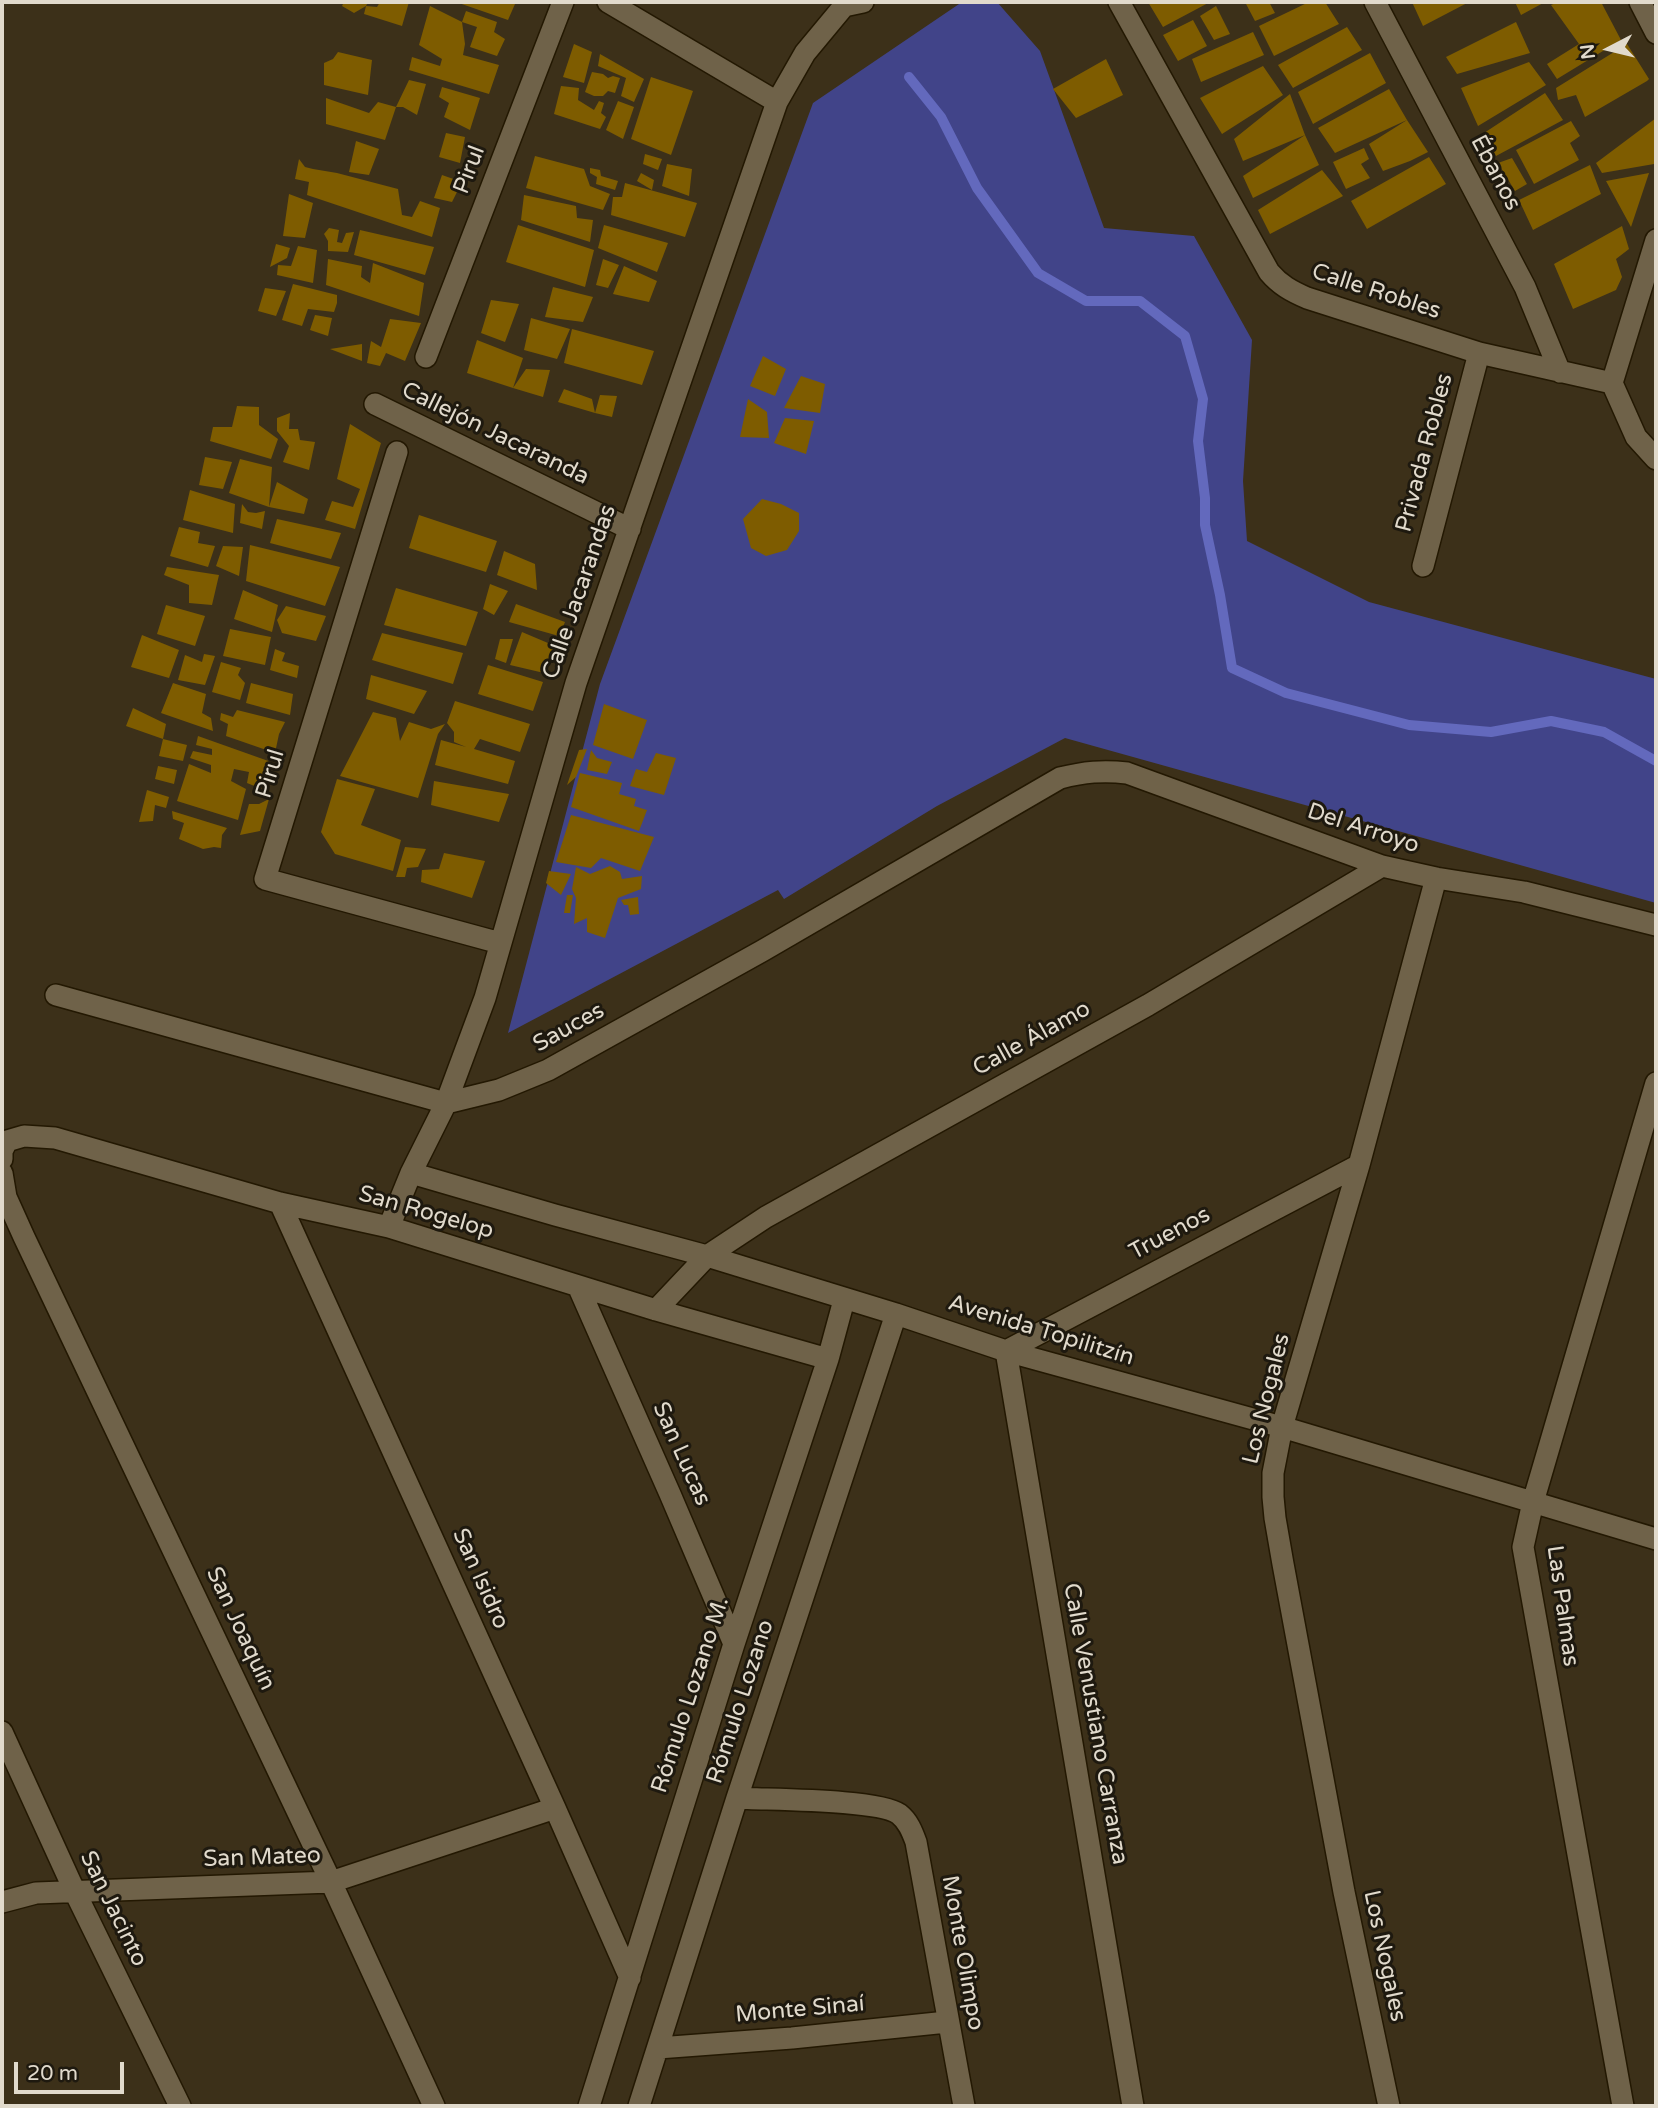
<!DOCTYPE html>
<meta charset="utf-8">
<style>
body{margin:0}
#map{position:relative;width:1658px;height:2108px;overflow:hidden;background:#3c3019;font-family:"Varela Round",sans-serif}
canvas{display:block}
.frame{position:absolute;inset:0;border:4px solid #e1dacc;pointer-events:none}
.north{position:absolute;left:1574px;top:14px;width:70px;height:70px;-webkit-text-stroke:5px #1e190f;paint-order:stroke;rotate:263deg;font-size:19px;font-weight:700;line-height:28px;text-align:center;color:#e1dacc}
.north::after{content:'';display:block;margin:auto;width:24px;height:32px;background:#e1dacc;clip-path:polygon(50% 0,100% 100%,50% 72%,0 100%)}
.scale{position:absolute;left:14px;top:2062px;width:110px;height:32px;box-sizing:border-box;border:4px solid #e1dacc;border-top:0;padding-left:9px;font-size:21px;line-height:24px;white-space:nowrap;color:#e1dacc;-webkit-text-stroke:5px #1e190f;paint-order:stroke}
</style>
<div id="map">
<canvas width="1658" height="2108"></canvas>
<div class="frame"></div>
<div class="north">N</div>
<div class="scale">20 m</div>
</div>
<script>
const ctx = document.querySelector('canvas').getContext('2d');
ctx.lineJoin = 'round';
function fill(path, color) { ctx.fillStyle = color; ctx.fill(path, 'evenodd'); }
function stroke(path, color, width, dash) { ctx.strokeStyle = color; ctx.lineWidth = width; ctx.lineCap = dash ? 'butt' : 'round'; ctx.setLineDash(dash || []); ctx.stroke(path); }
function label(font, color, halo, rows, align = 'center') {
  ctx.font = font + ' "Varela Round",sans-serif'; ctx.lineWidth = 6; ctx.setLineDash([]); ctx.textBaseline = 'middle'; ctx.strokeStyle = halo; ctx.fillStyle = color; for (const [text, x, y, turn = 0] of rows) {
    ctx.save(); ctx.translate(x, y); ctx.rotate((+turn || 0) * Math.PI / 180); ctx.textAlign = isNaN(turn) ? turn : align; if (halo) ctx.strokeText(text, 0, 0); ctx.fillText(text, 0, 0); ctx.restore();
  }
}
const green = new Path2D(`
 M962 2H997L1040 51 1104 228 1194 236 1252 340 1243 481 1247 541 1369 602 1656 679V903L1065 738 937 806 784 899 778 890 508 1033 600 684 813 103Z`);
const stream = new Path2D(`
 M909 77 941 117 977 188 1038 273 1086 301H1140L1185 336 1203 399 1198 441 1205 498V525L1220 595 1232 668 1286 693 1409 725 1491 732 1551 721 1604 732 1656 761`);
const building = new Path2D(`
 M344 2H368L366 6 377 7 380 2H409L402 26 364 14 366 6 354 13 342 6Z
 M456 2H513L515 4 508 20Z
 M1148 2H1210L1163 27Z
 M1245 2H1269L1275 13 1255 21Z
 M1309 2H1325L1339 24 1274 56 1259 26Z
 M1412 2H1469L1423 26Z
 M1515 2H1545L1521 15Z
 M1558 2H1601L1621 40 1557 79 1547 64 1579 44 1551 5Z
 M430 6 462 22 465 44 463 55 499 65 489 94 409 70 412 57 440 66 442 59 419 45Z
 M1216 6 1230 34 1214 40 1200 16Z
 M466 11 497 22 494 32 505 39 497 56 470 47 477 27 462 22Z
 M1193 20 1207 46 1178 61 1163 35Z
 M1516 22 1530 53 1457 74 1446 57Z
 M1347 27 1362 50 1293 88 1278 65Z
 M1253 32 1264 55 1201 82 1192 59Z
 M574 44 592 52 584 83 563 77Z
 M1627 44 1649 79 1647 81 1585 117 1576 95 1558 100 1556 88Z
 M338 52 372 60 368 95 324 85V63L333 59Z
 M1370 53 1386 83 1313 124 1298 92Z
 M600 54 644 79 634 102 621 96 626 78 598 66Z
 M1106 59 1123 95 1076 118 1053 89Z
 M1529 62 1546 85 1478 126 1461 88Z
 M1263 66 1283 95 1222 134 1200 98Z
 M592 72 603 74 608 78 613 76 620 78 615 93 608 91 603 96H594L585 92Z
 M651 77 693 91 671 155 631 139Z
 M409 80 426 84 417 115 403 107H396Z
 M561 86 579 88 578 100 594 110 599 101 604 103 601 113 606 117 600 129 554 114Z
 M442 87 480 98 470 130 444 117 449 103 439 97Z
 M1389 89 1407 120 1335 153 1318 128Z
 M1545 93 1563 120 1496 156 1484 133Z
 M1290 94 1305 135 1319 165 1253 198 1243 176 1305 135 1243 161 1234 139Z
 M326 98 369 113 378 102 396 107 385 140 326 124Z
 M618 101 634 107 623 139 606 130Z
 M1656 118V159L1654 164 1602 173 1596 163Z
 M1407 120 1428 152 1410 161 1383 171 1369 144Z
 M1571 121 1580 136 1570 143 1579 160 1534 184 1516 150Z
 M446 133 465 137 460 163 439 157Z
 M356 141 379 149 369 175 349 172Z
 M1364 148 1369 159 1361 164 1370 178 1346 189 1333 162Z
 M645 154 662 159 658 170 643 164Z
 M535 156 584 169 590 186 610 194 603 210 526 188Z
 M1429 157 1446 184 1367 229 1351 201Z
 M1512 158 1527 184 1515 191 1498 163Z
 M299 159 305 167 313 169 337 173 398 189 402 215 412 217 420 201 440 208 432 237 307 195 309 182 295 179Z
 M667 164 692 169 689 196 662 186Z
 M1590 165 1601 194 1533 230 1519 200Z
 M590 168 600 170 601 176 618 181 615 190 596 184 597 177 590 173Z
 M1322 170 1343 196 1270 234 1258 210Z
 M641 173 654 180 652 190 637 181Z
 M1649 173 1631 227 1606 181Z
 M442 175 462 182 452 202 434 198Z
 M625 183 697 203 685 237 611 215 613 197H622Z
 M289 194 313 203 305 238 283 236Z
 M524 195 576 206 577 218 593 220 590 242 521 220Z
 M518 225 594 250 585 287 506 262Z
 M604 225 668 243 657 272 598 248Z
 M1622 226 1629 249 1616 259 1622 277 1616 290 1573 309 1554 264Z
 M329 228 339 230 337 242 342 243 346 233 354 232 348 252 328 251V241L324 234Z
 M360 230 434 247 425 275 354 255Z
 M276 244 290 248 287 258 270 267Z
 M298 246 317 250 313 283 277 275 278 265 291 266Z
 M328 259 362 266 361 277 370 283 373 263 424 283 419 316 326 285Z
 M603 259 619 265 608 288 596 285Z
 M624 266 657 281 649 302 613 294Z
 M293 284 337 295V303L334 312 308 309 302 326 282 320Z
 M553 287 593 297 583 322 545 317Z
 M265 288 286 291 276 316 258 311Z
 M491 300 519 304 505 342 481 333Z
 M315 315 332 318 328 336 310 330Z
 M531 318 570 329 557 359 524 350Z
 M390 319 421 323 405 361 386 353 380 366 367 363 371 341 381 347Z
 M572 329 654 351 642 385 564 363Z
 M477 340 523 358 513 388 526 369 550 370 543 397 513 388 467 373Z
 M362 344V361L330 349Z
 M763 356 786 369 775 396 750 386Z
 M801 376 825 384 820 413 784 408Z
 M564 389 592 399 595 413 558 402Z
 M600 395 617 396 612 417 595 413Z
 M748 399 767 412 769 438 740 437Z
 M237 406 259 407V425L278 439 271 459 210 441 213 427H232Z
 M290 413 289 429H298L300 440 315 442 309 470 283 462 289 446 277 431V418Z
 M785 418 814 421 806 454 774 443Z
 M350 424 381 443 355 529 325 520 332 501 353 507 360 489 337 479Z
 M205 457 232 462 223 489 199 485Z
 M240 459 272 467 269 507 229 493Z
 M277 482 308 499 304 514 269 507Z
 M190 490 235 504 233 533 183 520Z
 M762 499 781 504 799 513V531L787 550 766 556 751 548 743 519Z
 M242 504 248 512 256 513 265 511 262 529 240 523Z
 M419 515 497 541 486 572 409 548Z
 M277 519 341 533 331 559 270 543Z
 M179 527 200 532 198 543 215 546 208 567 170 556Z
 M250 545 340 567 325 606 246 581Z
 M223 546 243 547 239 576 216 566Z
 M504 551 535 564 537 590 497 575Z
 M167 567 219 575 212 605 189 603V585L164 575Z
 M490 584 508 591 494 615 483 609Z
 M396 588 478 612 466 646 384 625Z
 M243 590 278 605 272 632 234 619Z
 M516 604 565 622 559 636 509 622Z
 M166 605 205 616 195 646 157 634Z
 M286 606 326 616 316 641 282 633 277 620Z
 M230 629 271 637 265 665 223 656Z
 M522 632 555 646 544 673 510 665Z
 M382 633 463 653 453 684 372 660Z
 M142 635 179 650 169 678 131 667Z
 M500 639H513L506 663 495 659Z
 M275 649 285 653 282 661 299 666 297 678 270 670Z
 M204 654 215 656 205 685 178 680 185 655 202 662Z
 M221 662 241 668 238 675 245 683 240 700 212 692Z
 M488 665 543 682 533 711 478 694Z
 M371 675 427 691 414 714 366 699Z
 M173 683 206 694 202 713 211 718 213 731 161 713Z
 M251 683 293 694 290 715 246 703Z
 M455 701 530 724 520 752 480 739 474 749 515 761 508 784 435 765 441 740 466 747 454 742V732L447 723Z
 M604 704 647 720 633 759 593 745Z
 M133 708 166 724 163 739 126 726Z
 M237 710 285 722 279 734 275 753 226 736 228 724 220 720 221 713 233 717Z
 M373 712 396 718 400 741 409 722 431 729 445 724 438 734 418 798 340 776Z
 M198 736 274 763 262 789 247 783 249 772 234 769 231 781 246 789 238 820 177 801 189 764 211 773V765L190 758 193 751 212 755V749L196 745Z
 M163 739 187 745 183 761 159 756Z
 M587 749 576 777 567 785 579 750Z
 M591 750 597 758 612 762 607 774 587 770Z
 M656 753 676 758 664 795 630 786 636 769 647 772Z
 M158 766 177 770 174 784 155 779Z
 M580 773 622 783 619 794 636 799 634 806 647 810 639 831 571 807Z
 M337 779 375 789 361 825 401 840 393 871 335 854 321 832Z
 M434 781 509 794 499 822 431 805Z
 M147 790 169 797 166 808 155 805 153 821 139 822Z
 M269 799 260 831 240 835 249 804H259Z
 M172 811 227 828 222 835 221 848 214 847 203 849 179 839 184 823 173 819Z
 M571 815 654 837 640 871 601 858 591 868 556 862Z
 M405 847 426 849 418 867 407 868 405 877H396Z
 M444 853 485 861 472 898 421 882 422 870 439 869Z
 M610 866 620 872 622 879 642 876 641 889 618 898 605 938 587 932V918L574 924 576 898 572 889 576 867 590 874Z
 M549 871 571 874 561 895 546 883Z
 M567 895H573L570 913H564Z
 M638 897 639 914 630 915 628 905H624L621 900Z`);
const minor = new Path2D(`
 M608 2 777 102
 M1119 2 1269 272C1280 285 1291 291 1307 298L1479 353 1612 383
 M1375 2 1525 287 1560 372
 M1640 2 1656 33
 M426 357 563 2
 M1612 383 1656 240
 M1612 383 1636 437 1656 459
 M375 404 630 529
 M397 452 265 879 500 943
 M1423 566 1479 353
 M56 995 446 1103 499 1090 548 1070 762 951 1060 778C1084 772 1103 770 1127 773L1382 866 1436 878 1524 892 1656 925
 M2 1159V1151L7 1141 24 1136 55 1138 280 1203 389 1227 656 1310 828 1359
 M2 1173 6 1197 24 1237 331 1882 434 2106
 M411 1173 555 1215 707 1256 896 1314 1006 1351 1282 1427 1656 1539
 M280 1203 555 1808 630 1978
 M389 1227 411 1173 446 1103 485 998 576 683 777 102 805 53 844 6 863 2
 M578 1286 670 1494 734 1644
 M656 1310 707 1256 766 1217 1148 1005 1382 866
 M2 1732 75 1892 180 2106
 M737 1798C768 1800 878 1799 899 1814 908 1821 912 1831 916 1842L964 2106
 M2 1902 36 1893 331 1882 555 1808
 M658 2048 792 2038 947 2022
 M589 2106 734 1644 828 1359 844 1300
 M639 2106 737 1798 896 1314
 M1133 2106 1006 1351 1359 1165
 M1389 2106 1344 1892 1283 1564 1275 1518 1273 1497V1473L1282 1427 1359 1165 1436 878
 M1623 2106 1523 1547 1533 1502 1656 1083`);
const streetNames = [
 ["Pirul",470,170,-69],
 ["Ébanos",1495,173,62],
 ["Calle Robles",1376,292,18],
 ["Callejón Jacaranda",495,434,26],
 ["Privada Robles",1425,453,-75],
 ["Calle Jacarandas",580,592,-71],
 ["Pirul",271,774,-73],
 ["Del Arroyo",1363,829,18],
 ["Sauces",569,1028,-29],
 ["Calle Álamo",1032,1039,-29],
 ["San Rogelop",426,1213,16],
 ["Truenos",1170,1234,-28],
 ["Avenida Topilitzín",1041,1331,17],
 ["Los Nogales",1267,1399,-76],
 ["San Lucas",681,1454,66],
 ["San Isidro",480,1579,66],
 ["Las Palmas",1562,1606,82],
 ["San Joaquín",240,1629,65],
 ["Rómulo Lozano M.",691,1695,-72],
 ["Rómulo Lozano",741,1702,-72],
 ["Calle Venustiano Carranza",1095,1724,80],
 ["San Mateo",262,1858,-2],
 ["San Jacinto",113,1909,64],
 ["Monte Olimpo",962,1953,80],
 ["Los Nogales",1384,1956,78],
 ["Monte Sinaí",800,2010,-5]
];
fill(green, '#414489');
stroke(stream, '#6369bd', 10);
fill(building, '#7e5c00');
stroke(minor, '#231802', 24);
stroke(minor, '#6f6249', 21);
label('23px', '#e1dacc', '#1e190f', streetNames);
</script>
